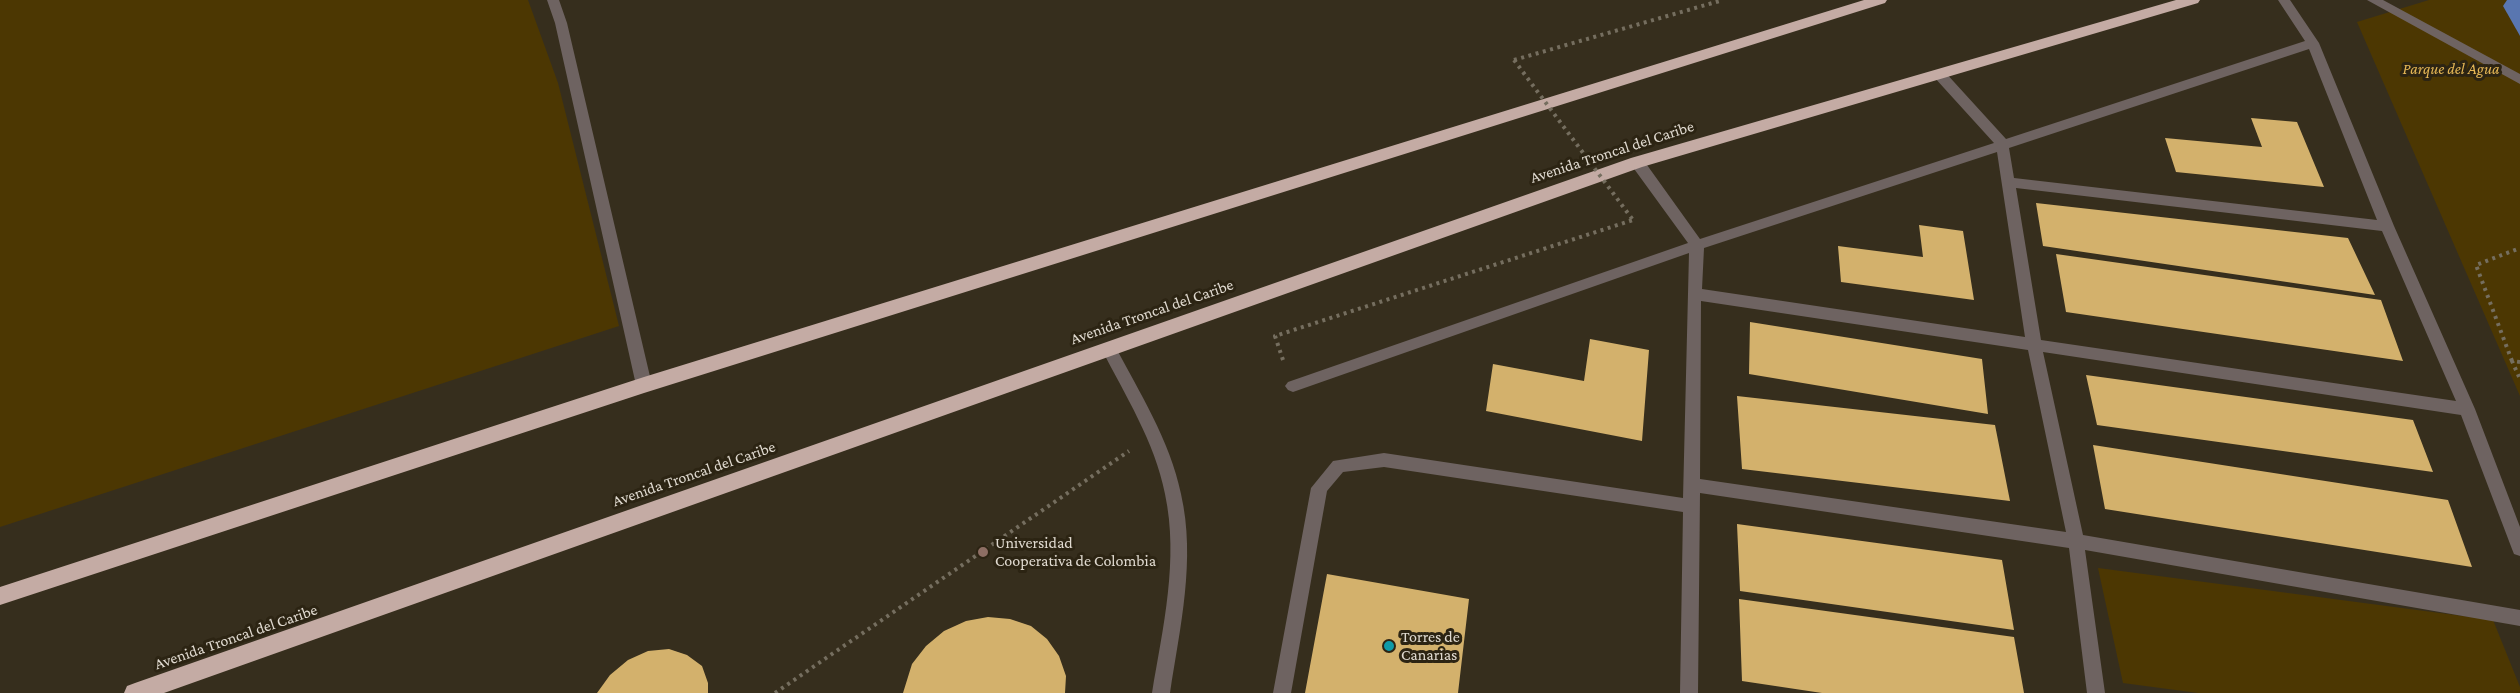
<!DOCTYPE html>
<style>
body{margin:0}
canvas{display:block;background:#362e1d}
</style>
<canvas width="2520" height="693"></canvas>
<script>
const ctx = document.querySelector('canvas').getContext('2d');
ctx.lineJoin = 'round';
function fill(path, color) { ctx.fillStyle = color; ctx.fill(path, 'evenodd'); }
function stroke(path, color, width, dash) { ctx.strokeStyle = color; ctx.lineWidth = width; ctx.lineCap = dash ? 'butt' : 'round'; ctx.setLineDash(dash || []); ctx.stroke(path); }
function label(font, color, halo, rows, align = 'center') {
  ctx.font = font + ' "Crimson Pro",serif'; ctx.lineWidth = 6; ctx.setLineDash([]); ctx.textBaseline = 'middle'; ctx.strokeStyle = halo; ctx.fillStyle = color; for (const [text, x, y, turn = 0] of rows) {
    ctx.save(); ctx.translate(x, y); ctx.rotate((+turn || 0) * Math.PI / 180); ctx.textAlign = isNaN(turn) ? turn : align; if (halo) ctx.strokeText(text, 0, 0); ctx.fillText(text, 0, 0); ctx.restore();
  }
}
const green = new Path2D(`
 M0 0H528L558 83 619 326 0 527Z
 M2429 0H2520V396L2357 22Z
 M2098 568 2493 620 2520 687V693H2198L2123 683Z`);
const water = new Path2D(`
 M2507 0H2520V36L2503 6Z`);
const building = new Path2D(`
 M2251 118 2297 122 2324 187 2176 172 2165 138 2262 147Z
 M2036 203 2348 238 2375 295 2043 246Z
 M1919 225 1963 231 1974 300 1841 282 1838 246 1923 257Z
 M2056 254 2381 300 2403 361 2066 312Z
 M1750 322 1982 359 1988 414 1749 374Z
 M1590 339 1649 350 1642 441 1486 411 1493 364 1584 381Z
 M2086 375 2413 420 2433 472 2097 425Z
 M1737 396 1995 425 2010 501 1742 469Z
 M2093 445 2448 500 2472 567 2105 509Z
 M1737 524 2002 560 2014 630 1740 591Z
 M1327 574 1469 599 1458 693H1305Z
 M1739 599 2014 637 2024 693H1822L1742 681Z
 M988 617 1010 619 1031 626 1047 639 1059 656 1066 676 1065 693H903L912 664 926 646 944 631 966 621Z
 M669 649 687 655 702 666 708 683V693H597L610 675 628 660 648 651Z`);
const path = new Path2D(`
 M1514 60 1723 0
 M1283 360 1275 336 1633 220
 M2512 361 2476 265 2520 248
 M2520 362 2512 361 2520 379
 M775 693 1129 451`);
const lane = new Path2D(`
 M1109 342 1114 344C1139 392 1170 440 1181 494 1196 560 1180 627 1170 693H1152C1163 627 1179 560 1165 494 1155 442 1125 395 1101 348L1104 344Z`);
const street = new Path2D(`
 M547 0H559L567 23 652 385 649 389 644 391 639 389 636 385 555 23Z
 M2278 0H2290L2319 43 2394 226 2475 409 2520 527V556L2514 554 2512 549 2461 415 2043 352 2083 535 2520 610V626L2085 550 2105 693H2087L2069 548 1700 493 1698 693H1680L1683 512 1384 467 1343 472 1327 491 1291 693H1273L1311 488 1333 461 1384 453 1683 498 1689 253 1293 392 1288 390 1285 386 1288 382 1688 243 1632 166 1630 162 1632 158H1642L1700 239 1994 143 1934 77 1933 74 1934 71H1944L2006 139 2305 41ZM2309 49 2377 220 2014 178 2009 148ZM1997 152 2025 337 1702 289 1704 248ZM2016 188 2382 231 2456 401 2041 340ZM1701 301 2028 350 2066 532 1700 479Z
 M2367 0H2383L2520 74V84Z`);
const highway = new Path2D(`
 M1864 0H1887L1885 3 644 393 0 605V587L644 377Z
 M2176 0H2200L2198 3 1642 167 164 693H124L127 686 135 683 1631 158Z`);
const pathBridge = new Path2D(`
 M1514 60 1633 220`);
const markers = [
 [983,552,6,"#8d6e63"],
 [1389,646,6,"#0f9aa8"]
];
const parkNames = [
 ["Parque del Agua",2451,69]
];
const streetNames = [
 ["Avenida Troncal del Caribe",1612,152,-18],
 ["Avenida Troncal del Caribe",1152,312,-19],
 ["Avenida Troncal del Caribe",694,474,-19],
 ["Avenida Troncal del Caribe",236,637,-19]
];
const poiNames = [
 ["Universidad",995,543],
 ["Cooperativa de Colombia",995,561],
 ["Torres de",1401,637],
 ["Canarias",1401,655]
];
fill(green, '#4c3702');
fill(water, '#5976b0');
fill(building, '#d3b16c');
stroke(path, '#756e5f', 4, [3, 4.5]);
fill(lane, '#6e6361');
fill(street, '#6e6361');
fill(highway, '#c4aba4');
stroke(pathBridge, '#756e5f', 4, [3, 4.5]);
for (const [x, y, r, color] of markers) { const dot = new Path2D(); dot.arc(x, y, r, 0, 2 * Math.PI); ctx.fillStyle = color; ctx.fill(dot); stroke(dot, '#2c2413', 2); }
label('italic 16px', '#e4b655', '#2c2413', parkNames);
label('16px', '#e0dad0', '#2c2413', streetNames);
label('16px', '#e0dad0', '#2c2413', poiNames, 'left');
</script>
